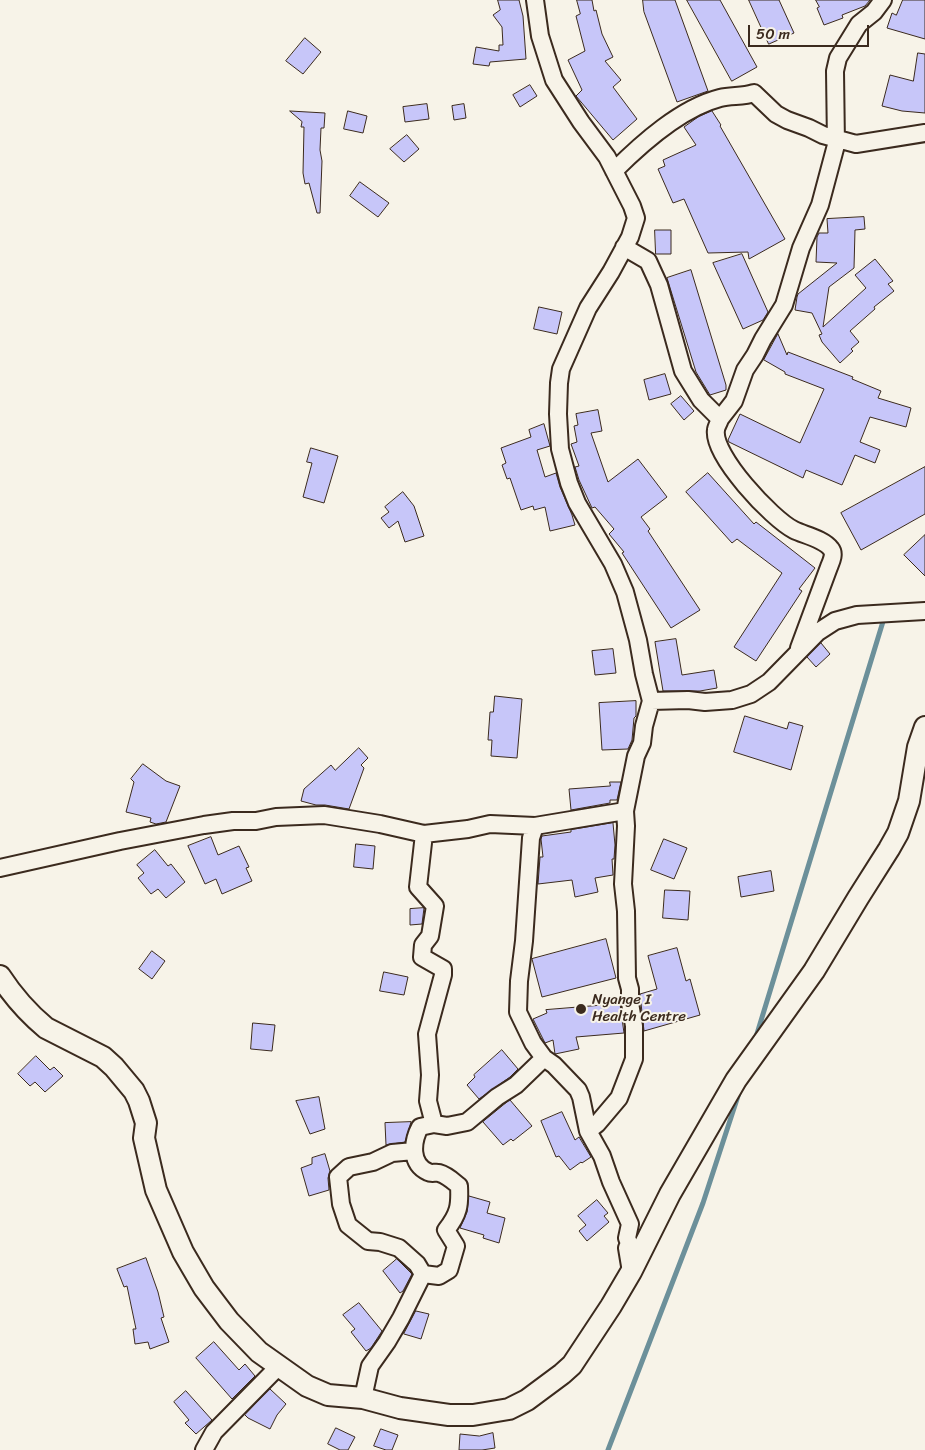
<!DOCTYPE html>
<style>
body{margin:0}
#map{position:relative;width:925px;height:1450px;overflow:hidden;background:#f7f3e8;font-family:Sriracha,sans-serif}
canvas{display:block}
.scale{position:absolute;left:748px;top:25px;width:121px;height:22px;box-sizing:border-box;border:2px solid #3b2a1e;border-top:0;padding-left:6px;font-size:15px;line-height:18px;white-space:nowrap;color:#3b2a1e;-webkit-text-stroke:4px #f7f3e8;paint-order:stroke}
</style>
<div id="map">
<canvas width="925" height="1450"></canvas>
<div class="scale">50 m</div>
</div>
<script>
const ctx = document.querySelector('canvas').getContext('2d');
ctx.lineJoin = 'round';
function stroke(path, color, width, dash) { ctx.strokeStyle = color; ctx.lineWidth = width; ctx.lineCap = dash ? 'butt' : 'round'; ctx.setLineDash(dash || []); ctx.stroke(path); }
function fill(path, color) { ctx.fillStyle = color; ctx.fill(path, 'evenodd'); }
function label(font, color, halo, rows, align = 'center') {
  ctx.font = font + ' Sriracha,sans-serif'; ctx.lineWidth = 4; ctx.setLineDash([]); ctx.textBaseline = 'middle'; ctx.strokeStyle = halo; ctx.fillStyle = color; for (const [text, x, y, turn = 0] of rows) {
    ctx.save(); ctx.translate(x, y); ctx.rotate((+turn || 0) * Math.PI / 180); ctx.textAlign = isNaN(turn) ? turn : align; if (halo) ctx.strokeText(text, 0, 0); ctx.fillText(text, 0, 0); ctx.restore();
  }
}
const stream = new Path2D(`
 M756 1037 885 615
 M608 1450 703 1203 739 1093`);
const building = new Path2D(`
 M498 0H519L523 16 526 59 490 62 489 66 473 64 476 47 499 51V45H503L502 27 493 15 500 10Z
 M577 0H592L594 11 596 10 602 34 613 57 605 61 621 80 613 87 637 119 613 140 576 96 582 90 568 60 585 51 576 16 580 14Z
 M643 0H675L708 91 677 102 644 12Z
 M687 0H720L757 67 732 81Z
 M749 0H779L794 33 769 44Z
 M816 0H870L865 6 842 15 843 18 824 25 817 8 819 7Z
 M903 0H925V39L887 28 892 13 896 15Z
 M305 38 321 52 303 74 286 61Z
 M918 53 925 54V113L902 111 882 106 890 75 913 81Z
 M530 85 537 96 520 107 513 95Z
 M427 104 429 119 405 122 403 107Z
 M464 104 466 118 454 120 452 106Z
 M290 111 325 113 324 128H321L320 150 322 161 320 213H317L309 183 305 184 303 173 304 127H301L302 122Z
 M348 111 367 116 363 133 344 129Z
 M712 111 721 125 720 126 785 239 749 259 748 252 708 253 684 199 673 203 658 169 665 166 663 160 696 145 684 127 698 117Z
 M407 135 419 149 404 162 390 149Z
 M360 182 389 203 378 217 350 196Z
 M864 217 865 229 855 230 854 268 829 287 823 327 866 288 855 275 875 259 893 281 888 284 894 291 874 307 875 309 850 331 859 342 851 349 853 351 840 363 822 342 819 335 822 334 812 313 795 310 797 297 798 294 837 263 816 262 817 237 819 233H828L827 219Z
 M655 230H671V254H656Z
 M742 254 768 312 763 320 743 329 713 263Z
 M691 270 726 385V390L710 395 696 372 667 278Z
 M539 307 562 312 557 334 534 329Z
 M778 334 787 355 788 352 853 377 852 379 881 391 878 398 911 408 906 427 870 417 860 442 880 450 875 463 855 455 842 485 806 470 803 478 729 442 728 440 740 414 800 443 824 389 785 374V372L764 360Z
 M665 374 671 394 649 400 644 380Z
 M681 396 694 411 684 420 671 404Z
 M598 410 602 431 591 433 608 482 638 459 667 497 641 517 650 529 648 531 700 610 671 628 622 553 624 552 609 534 614 529 595 507 592 508 579 480 575 467 579 466 571 444 577 442 574 426 578 425 576 414Z
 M544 424 550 446 537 450 545 477 556 473 560 487 572 515 575 525 550 531 545 507 534 510 533 506 521 510 510 478 507 479 502 465 506 463 501 448 531 437 529 430Z
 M311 448 338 456 324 503 303 497 312 463 307 462Z
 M925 467V514L861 550 841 513Z
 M708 473 754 524 756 522 815 568 799 589 802 591 756 661 734 647 782 573 737 539 732 543 686 492Z
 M403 492 414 506 424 536 405 542 398 521 389 528 381 518 389 512 385 507Z
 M925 535V576L904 555Z
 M676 639 682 675 714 670 717 688 700 691H663L655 642Z
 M821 643 830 654 816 667 807 657Z
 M613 649 616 673 595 675 592 651Z
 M495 696 522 699 517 758 491 756 492 740H488L490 712H493Z
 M636 701V716L634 718 632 740 628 749 602 750 599 703Z
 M745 716 787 729 789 722 803 726 791 770 734 752Z
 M359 748 368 758 361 765 364 768 349 809 325 805H316L301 801 304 789 331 765 335 770Z
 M143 764 166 781 180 786 166 822 156 824 150 822 151 818 126 812 134 782 131 779Z
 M610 782H621L617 800H610V803L571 810 569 789 610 786Z
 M613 823 615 845 614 859H612L613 875 595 878 598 892 575 897 572 880 538 884 540 857H543L541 839 542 836 571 832V830Z
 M211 837 218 855 239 846 249 867 246 868 252 881 222 894 216 879 205 884 188 846Z
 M664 839 687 848 674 879 651 870Z
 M356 844 375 846 373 869 354 867Z
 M155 850 168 866 171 864 185 882 166 898 158 889 151 894 138 878 144 873 137 865Z
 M771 871 774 891 741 897 738 877Z
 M665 890 690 891 688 920 663 918Z
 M424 908 422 924 410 925V909Z
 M606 939 616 978 542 997 532 959Z
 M677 948 686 981 690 979 700 1015 644 1031 640 994 657 989 648 956Z
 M152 951 165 961 152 979 139 969Z
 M384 972 408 977 404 995 380 991Z
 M620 1004 624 1033 576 1037 579 1049 555 1054 553 1040 545 1043 533 1019 547 1013 546 1010Z
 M253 1023 275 1025 272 1051 251 1049Z
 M502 1050 518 1069 510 1077 479 1099 467 1085 475 1077 474 1075Z
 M36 1056 50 1070 54 1067 63 1076 45 1092 35 1082 30 1086 18 1074Z
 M319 1097 325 1129 310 1134 296 1101Z
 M510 1100 532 1126 513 1141 511 1139 503 1145 483 1122Z
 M562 1112 575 1140 579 1137 591 1157 582 1163 581 1162 570 1170 559 1156 556 1157 541 1121Z
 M411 1122 405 1142 386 1145 385 1123Z
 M325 1154 330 1171 328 1178 329 1190 309 1196 301 1168 312 1164V1158Z
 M469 1196 490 1202 487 1213 505 1218 499 1243 483 1238 484 1235 460 1228 467 1212Z
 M597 1200 608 1213 604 1216 609 1222 587 1241 579 1231 586 1225 578 1216Z
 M146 1258 158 1292 164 1317 161 1318 169 1342 150 1349 148 1342 135 1344 133 1329H136L127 1286 124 1287 117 1269Z
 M397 1259 412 1274 403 1291 400 1293 383 1271Z
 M359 1303 382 1331 371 1348 366 1351 351 1332 355 1329 343 1315Z
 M416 1311 429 1314 421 1339 404 1334Z
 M214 1342 239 1370 245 1364 255 1376 232 1399 196 1358Z
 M270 1389 286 1404 277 1415 270 1429 248 1418 245 1415Z
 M186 1391 212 1420 196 1434 185 1423 189 1420 174 1402Z
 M336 1428 355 1437 348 1450H340L328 1444Z
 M381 1429 398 1435 392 1450H386L374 1446Z
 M493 1433 495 1448 482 1450H459L460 1434 479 1436Z`);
const minor = new Path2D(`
 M535 0 540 36 554 80 581 122 607 157 632 206 636 218 630 237 611 272 588 308 561 369 559 383 558 414 560 449 569 483 577 503 613 564 625 592 638 640 644 674 651 701 688 700 705 702 732 700 751 694 769 682 818 632 835 621 857 615 925 611
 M614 171C642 143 681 108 720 98 731 95 743 97 754 93L776 114 787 120 809 128 823 135 856 144 925 133
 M624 247 648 261 659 285 683 371 701 400 720 419C719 423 716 427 716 430 712 455 772 519 794 530 804 535 824 539 831 549 835 554 831 562 829 567L799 648
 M720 419 734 401 745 370 755 355 763 339 784 305 801 248 820 205 836 145 835 71 838 58 859 24 874 12 883 0
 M535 826 531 838 524 941 519 981 518 1012 533 1043 544 1058 554 1065 578 1090 581 1097 588 1131 597 1124 619 1098 634 1059V1026L630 1003V989L627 978 626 911 623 884 626 826 625 811 636 756 642 743 644 726 651 701
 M424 834 418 887 435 906 430 936 423 945 422 957 443 969V975L427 1034 430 1075 428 1101 434 1124
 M0 868 120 841 204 825 233 821H256L276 817 324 815 380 824 424 834 468 829 490 824 535 826 625 811
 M588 1131 602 1156 611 1182 630 1224 627 1238 629 1243 627 1248 631 1272
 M414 1151 392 1153 373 1162 349 1167 338 1177 341 1204 348 1225 368 1241 380 1242 399 1248 417 1264 423 1274
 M363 1398 370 1366 387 1342 401 1318 423 1274 439 1276 449 1270 456 1246 446 1230C459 1214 460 1205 459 1186 453 1181 447 1175 439 1173 435 1172 432 1174 428 1172 410 1164 412 1142 420 1127L434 1124 447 1126 467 1122 497 1097 516 1085 544 1058
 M204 1450 214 1432 279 1366`);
const major = new Path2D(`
 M0 976C13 996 28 1013 46 1028L103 1057 114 1067 134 1091 139 1101 146 1123 144 1138 156 1190 183 1252 204 1288 229 1321 259 1352 307 1386 328 1395 363 1398 400 1408 449 1415H473L509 1409 527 1400 562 1374 572 1365 611 1306 631 1272 670 1194 736 1080 814 971 858 898 889 849 898 833 909 801 918 747 925 727`);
const markers = [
 [581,1009,6,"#3b2a1e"]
];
const poiNames = [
 ["Nyange I",592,1000],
 ["Health Centre",592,1017]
];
stroke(stream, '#6c909a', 5);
fill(building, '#c7c6f9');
stroke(building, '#3b2a1e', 1);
stroke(minor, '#3b2a1e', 20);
stroke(major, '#3b2a1e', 24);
stroke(minor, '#f7f3e8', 16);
stroke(major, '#f7f3e8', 20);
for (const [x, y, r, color] of markers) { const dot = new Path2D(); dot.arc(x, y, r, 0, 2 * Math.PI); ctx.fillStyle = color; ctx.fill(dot); stroke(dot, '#f7f3e8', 2); }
label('15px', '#3b2a1e', '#f7f3e8', poiNames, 'left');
</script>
